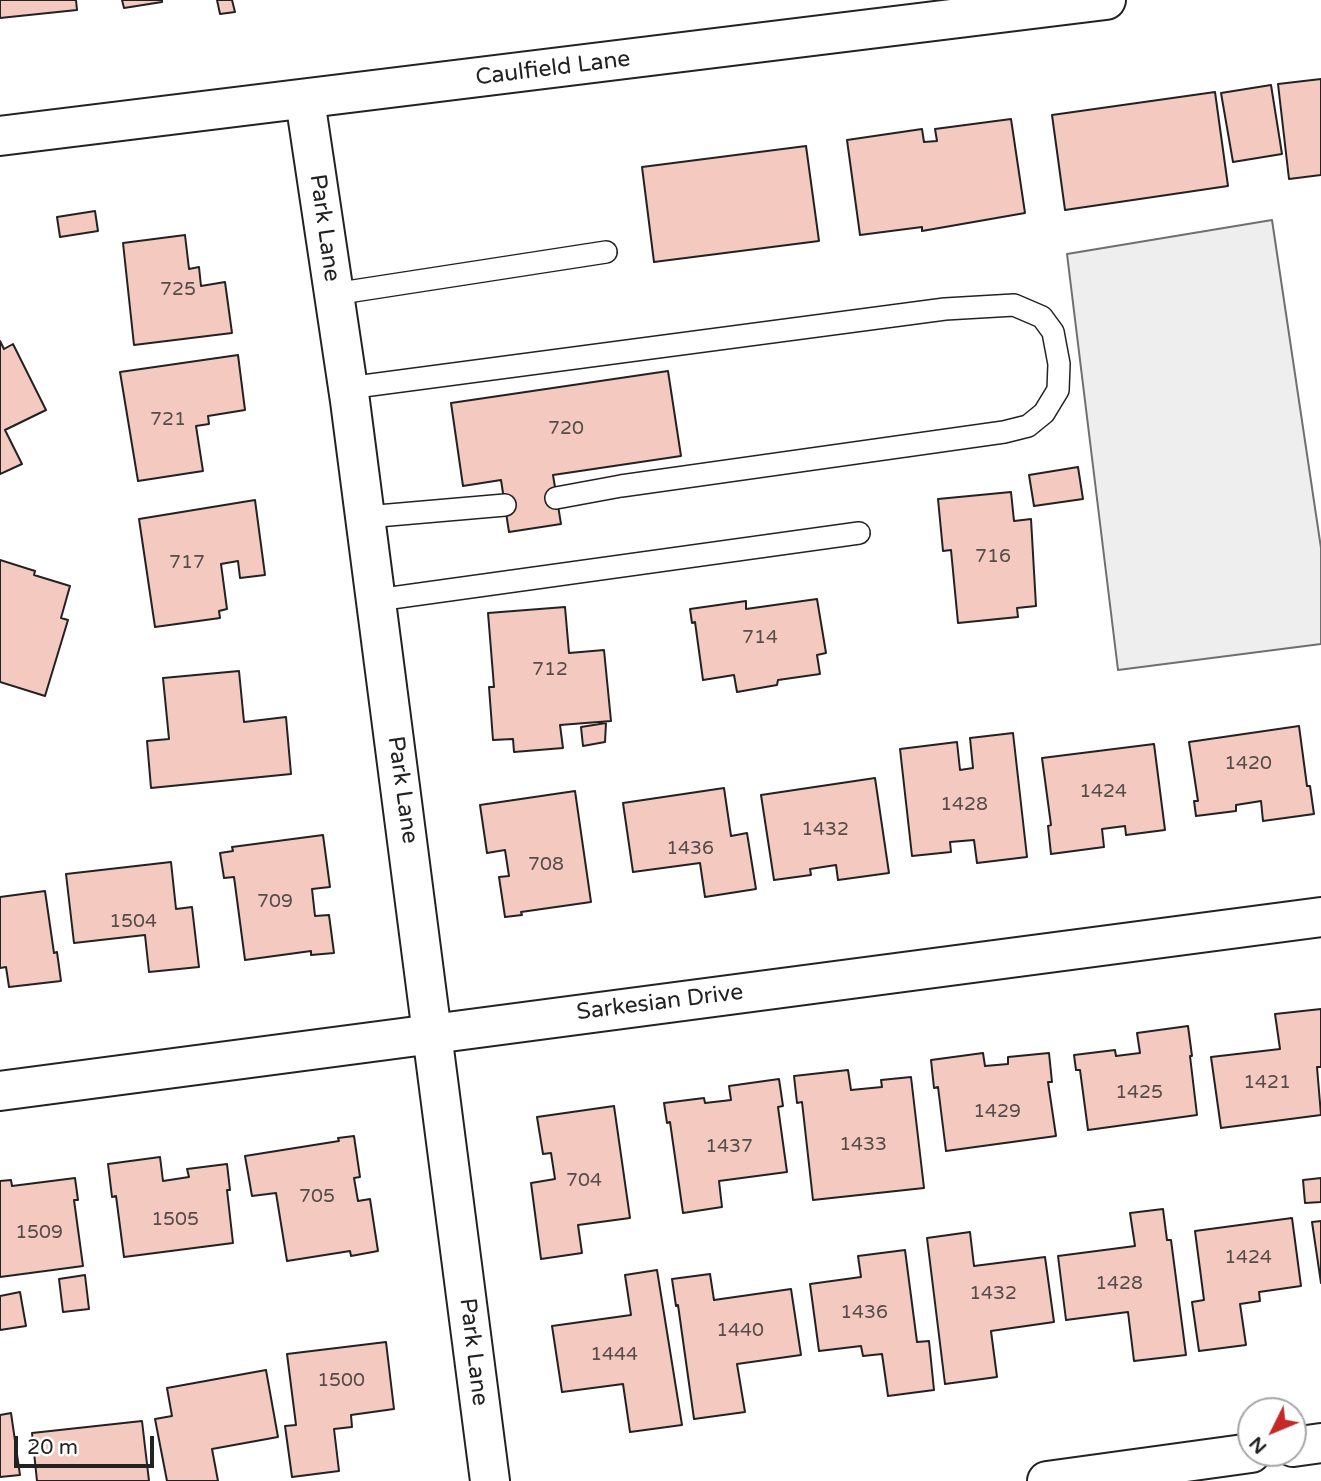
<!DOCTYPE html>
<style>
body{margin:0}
#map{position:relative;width:1321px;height:1481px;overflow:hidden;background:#fff;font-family:"Varela Round",sans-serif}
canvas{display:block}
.north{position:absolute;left:1237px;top:1397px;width:70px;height:70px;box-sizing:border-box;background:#fff;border:2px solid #a7a7a7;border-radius:50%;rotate:227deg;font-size:19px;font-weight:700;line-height:28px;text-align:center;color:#222}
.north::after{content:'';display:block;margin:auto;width:24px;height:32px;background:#c62828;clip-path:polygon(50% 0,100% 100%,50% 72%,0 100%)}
.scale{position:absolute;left:14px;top:1436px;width:140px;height:32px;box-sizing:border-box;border:4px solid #222;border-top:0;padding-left:9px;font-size:21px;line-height:24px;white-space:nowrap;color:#222;-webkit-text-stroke:5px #fff;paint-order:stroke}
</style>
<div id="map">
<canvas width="1321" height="1481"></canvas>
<div class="north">N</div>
<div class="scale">20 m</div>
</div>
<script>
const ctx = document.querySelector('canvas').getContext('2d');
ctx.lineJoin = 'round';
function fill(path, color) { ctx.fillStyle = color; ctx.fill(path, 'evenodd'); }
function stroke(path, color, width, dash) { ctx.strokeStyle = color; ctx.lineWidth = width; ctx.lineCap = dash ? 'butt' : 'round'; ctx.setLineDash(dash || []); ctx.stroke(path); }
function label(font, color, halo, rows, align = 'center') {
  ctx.font = font + ' "Varela Round",sans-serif'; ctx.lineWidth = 5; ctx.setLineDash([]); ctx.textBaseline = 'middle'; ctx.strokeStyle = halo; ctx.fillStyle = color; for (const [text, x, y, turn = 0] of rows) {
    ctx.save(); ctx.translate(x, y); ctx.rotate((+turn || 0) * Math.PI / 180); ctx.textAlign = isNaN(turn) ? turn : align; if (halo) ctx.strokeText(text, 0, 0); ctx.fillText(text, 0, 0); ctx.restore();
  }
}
const green = new Path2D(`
 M1272 220 1321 548V644L1118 670 1067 254Z`);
const building = new Path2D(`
 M0 0H76L77 10 0 18Z
 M122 0H162V2L124 8Z
 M217 0H232L235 12 220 14Z
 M1321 79V175L1289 179 1278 84Z
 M1271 85 1282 154 1233 162 1221 93Z
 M1215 92 1228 186 1065 210 1052 115Z
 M1011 119 1025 213 922 231V227L860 235 847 140 922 129 924 142 937 141 935 129Z
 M806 146 819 241 654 262 642 167Z
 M95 211 98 231 60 237 57 217Z
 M185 235 189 269 199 267 201 286 225 282 232 333 134 345 123 243Z
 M0 341 4 349 13 344 46 410 5 430 22 464 0 474Z
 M238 355 245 410 208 416 209 424 196 426 203 471 138 481 120 372Z
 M668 371 681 456 553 475 561 524 509 532 501 480 463 486 451 403Z
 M1078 467 1083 499 1034 506 1029 475Z
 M1011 492 1014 521 1031 519 1036 606 1017 608 1018 617 958 623 951 550 943 551 938 499Z
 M255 500 265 575 240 578 238 561 221 564 227 609 219 611 220 618 155 627 139 519Z
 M0 560 35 571 34 575 70 586 61 618 68 620 45 696 0 682Z
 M817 599 826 653 817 655 820 674 778 680 777 685 737 692 734 675 703 680 695 622 692 623 690 609 746 601V609Z
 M565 607 569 653 604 650 611 721 560 725 563 748 514 752 513 739 493 740 489 687H494L488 613Z
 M239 671 244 722 286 717 291 774 151 788 147 741 169 739 163 678Z
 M606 723 605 742 583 746 581 727Z
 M1299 726 1307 786H1310L1314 814 1263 821 1261 801 1236 805V811L1196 816 1194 801H1198L1189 742Z
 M1013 733 1027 857 977 863 974 840 950 842 951 852 912 856 900 749 957 742 960 770 973 768 970 738Z
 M1154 744 1165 830 1126 835 1125 826 1102 829 1104 847 1051 854 1048 826 1051 825 1042 758Z
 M875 778 889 873 838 880 836 865 810 869 811 875 774 880 761 795Z
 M724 788 731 836 747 833 756 889 705 897 700 863 633 872 623 803Z
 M575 791 591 902 521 912 522 915 505 917 499 877 509 876 505 850 487 853 480 805Z
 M323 835 330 887 312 889 315 916 329 915 334 953 311 955V951L245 960 234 877 224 878 220 853 233 851 232 847Z
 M171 862 176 909 192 907 199 967 149 972 145 935 74 943 66 874Z
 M45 891 54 953 57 952 61 981 9 987 6 967 0 968V897Z
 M1321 1009V1067H1317L1321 1115 1221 1128 1211 1057 1280 1049 1275 1014Z
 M1188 1026 1192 1056H1190L1197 1115 1088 1130 1080 1070H1076L1074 1055 1115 1050 1116 1056 1140 1053 1137 1033Z
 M983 1053 985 1066 1008 1064V1057L1049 1053 1052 1082H1048L1056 1136 946 1151 938 1087 934 1088 931 1060Z
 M848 1070 851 1090 882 1087 881 1080 911 1077 924 1188 813 1200 802 1102 797 1103 794 1076Z
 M779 1079 783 1106 778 1107 787 1172 719 1181 722 1207 683 1213 670 1122 667 1123 664 1103 704 1098 705 1103 731 1100 729 1086Z
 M614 1106 630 1218 578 1225 582 1253 541 1259 531 1183 555 1179 551 1153 543 1154 537 1117Z
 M354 1136 360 1177 354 1178 358 1201 370 1199 378 1251 351 1256 350 1251 287 1261 276 1193 252 1196 245 1156 339 1141 338 1138Z
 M160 1157 163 1181 189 1177 187 1169 227 1164 230 1190H227L233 1243 124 1257 116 1196 112 1197 108 1164Z
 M75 1178 78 1200H74L83 1266 0 1277V1181L11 1180 12 1186Z
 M1321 1178V1202L1305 1203 1303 1180Z
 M1163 1209 1167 1240H1171L1186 1355 1134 1361 1128 1312 1066 1320 1058 1256 1135 1246 1130 1213Z
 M1292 1218 1301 1286 1259 1292 1260 1301 1240 1304 1246 1345 1199 1351 1192 1302 1204 1300 1195 1231Z
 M1321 1221V1283L1312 1222Z
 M970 1232 974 1266 1045 1257 1054 1322 991 1331 997 1377 945 1384 927 1238Z
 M905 1250 917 1342 929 1341 934 1390 888 1396 882 1354 863 1356 861 1346 819 1351 810 1284 861 1277 858 1256Z
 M657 1270 682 1425 630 1432 623 1384 562 1392 552 1326 631 1315 625 1275Z
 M710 1274 714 1300 791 1289 801 1355 737 1364 745 1412 694 1419 678 1305 676 1306 672 1279Z
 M85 1275 89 1309 63 1312 59 1279Z
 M20 1292 26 1326 0 1330V1296Z
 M386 1342 394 1409 351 1415 352 1427 334 1429 339 1471 292 1477 285 1426 296 1425 287 1354Z
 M266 1370 278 1437 212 1449 218 1481H167L155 1419 172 1416 167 1388Z
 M11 1413 20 1475 0 1477V1415Z
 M142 1421 149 1481H37L32 1433Z`);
const lane = new Path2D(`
 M334 294 606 252
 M348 388 945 309 1014 305 1042 317 1053 332 1059 364 1058 390 1044 413 1028 426 1004 432 621 486 556 498
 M366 517 505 505
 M377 600 859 533`);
const street = new Path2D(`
 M305 100 350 401 490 1481
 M0 1091 1321 917
 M1293 1447 1321 1443
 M1047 1481 1251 1453`);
const secondary = new Path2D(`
 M0 136 1106 0`);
const numberNames = [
 ["725",178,290],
 ["721",168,420],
 ["720",566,429],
 ["716",993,557],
 ["717",187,563],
 ["714",760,638],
 ["712",550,670],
 ["1420",1248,764],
 ["1424",1103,792],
 ["1428",964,805],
 ["1432",825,830],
 ["1436",690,849],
 ["708",546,865],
 ["709",275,902],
 ["1504",133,922],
 ["1421",1267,1083],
 ["1425",1139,1093],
 ["1429",997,1112],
 ["1433",863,1145],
 ["1437",729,1147],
 ["704",584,1181],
 ["705",317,1197],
 ["1505",175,1220],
 ["1509",39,1233],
 ["1424",1248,1258],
 ["1428",1119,1284],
 ["1432",993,1294],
 ["1436",864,1313],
 ["1440",740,1331],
 ["1444",614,1355],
 ["1500",341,1381]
];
const streetNames = [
 ["Caulfield Lane",553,69,-7],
 ["Park Lane",324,228,82],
 ["Park Lane",402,790,82],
 ["Sarkesian Drive",660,1003,-7],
 ["Park Lane",473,1352,83]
];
fill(green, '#eee');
stroke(green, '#6f6f6f', 2);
fill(building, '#f3c9c0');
stroke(building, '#222', 2);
stroke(lane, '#222', 24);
stroke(street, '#222', 42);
stroke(secondary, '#222', 42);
stroke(lane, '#fff', 21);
stroke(street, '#fff', 38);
stroke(secondary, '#fff', 38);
label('19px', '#564c4a', null, numberNames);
label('23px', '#222', '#fff', streetNames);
</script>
